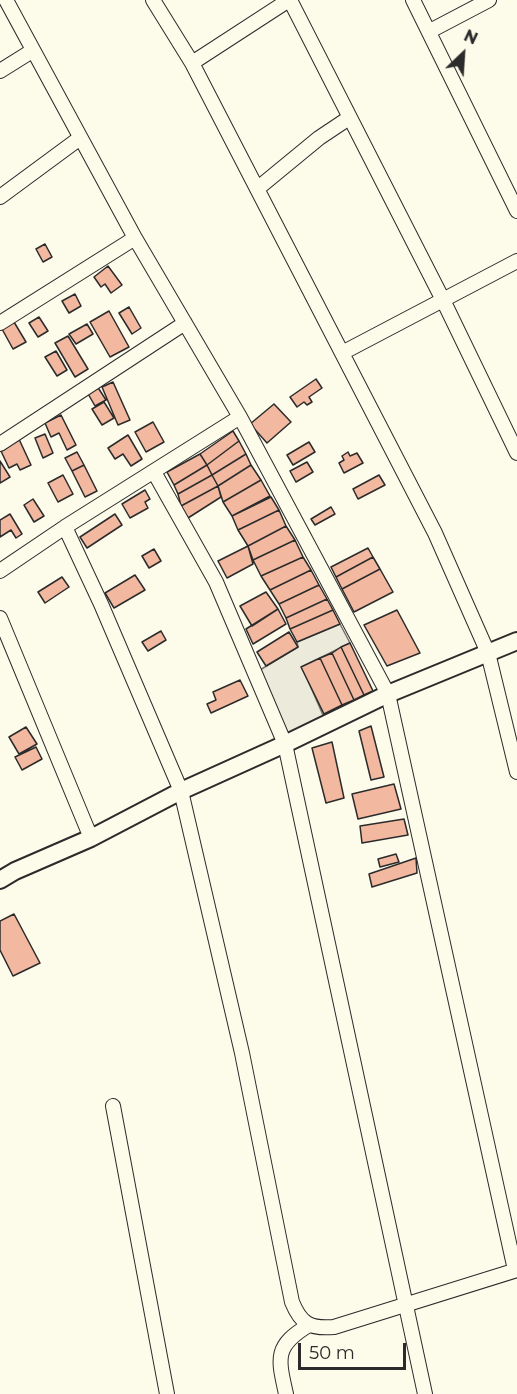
<!DOCTYPE html>
<style>
body{margin:0}
#map{position:relative;width:517px;height:1394px;overflow:hidden;background:#fdfbea;font-family:Montserrat,sans-serif}
canvas{display:block}
.north{position:absolute;left:433px;top:24px;width:60px;height:60px;-webkit-text-stroke:4px #fdfbea;paint-order:stroke;rotate:25deg;font-size:16px;font-weight:700;line-height:24px;text-align:center;color:#2b2b2b}
.north::after{content:'';display:block;margin:auto;width:21px;height:27px;background:#2b2b2b;clip-path:polygon(50% 0,100% 100%,50% 72%,0 100%)}
.scale{position:absolute;left:298px;top:1343px;width:108px;height:27px;box-sizing:border-box;border:3px solid #2b2b2b;border-top:0;padding-left:8px;font-size:18px;line-height:21px;white-space:nowrap;color:#2b2b2b;-webkit-text-stroke:4px #fdfbea;paint-order:stroke}
</style>
<div id="map">
<canvas width="517" height="1394"></canvas>
<div class="north">N</div>
<div class="scale">50 m</div>
</div>
<script>
const ctx = document.querySelector('canvas').getContext('2d');
ctx.lineJoin = 'round';
function fill(path, color) { ctx.fillStyle = color; ctx.fill(path, 'evenodd'); }
function stroke(path, color, width, dash) { ctx.strokeStyle = color; ctx.lineWidth = width; ctx.lineCap = dash ? 'butt' : 'round'; ctx.setLineDash(dash || []); ctx.stroke(path); }
const green = new Path2D(`
 M340 624 350 643 302 667 326 722 285 744 255 673 298 647 297 642Z`);
const building = new Path2D(`
 M45 244 52 257 43 262 36 249Z
 M108 266 122 285 111 293 105 284 101 287 94 277Z
 M75 294 81 306 69 313 62 301Z
 M129 307 141 328 132 334 119 313Z
 M109 311 129 347 110 357 90 322Z
 M39 317 48 331 38 337 29 323Z
 M14 322 26 342 13 349 2 329Z
 M87 324 93 334 76 344 69 334Z
 M68 336 88 369 75 377 55 343Z
 M56 351 67 370 57 376 45 357Z
 M316 379 322 388 309 397 312 402 307 405 304 402 297 407 290 397Z
 M113 382 130 420 118 425 102 387Z
 M97 386 106 400 95 406 87 392Z
 M104 402 114 418 102 425 92 409Z
 M274 404 291 422 267 443 250 424Z
 M61 415 76 445 67 450 59 433 51 437 45 423Z
 M153 422 164 442 146 452 135 432Z
 M233 431 239 441 207 465 200 454Z
 M45 434 53 453 43 458 35 438Z
 M128 435 142 459 131 466 123 454 115 459 108 448Z
 M18 437 31 465 20 470 17 464 9 468 0 449Z
 M239 441 246 454 212 475 207 465Z
 M309 442 315 452 293 465 287 455Z
 M77 452 84 465 72 471 65 458Z
 M348 452 350 456 357 453 363 463 344 473 339 463 344 460 342 456Z
 M200 454 207 465 174 485 167 472Z
 M246 454 251 465 218 486 212 475Z
 M0 461 10 477 0 483Z
 M307 462 313 472 296 482 290 471Z
 M84 465 97 491 85 497 72 471Z
 M207 465 212 475 178 494 174 485Z
 M251 465 261 480 223 502 218 486Z
 M63 475 73 494 58 502 48 483Z
 M212 475 218 486 181 506 178 494Z
 M379 475 385 485 358 499 353 489Z
 M261 480 270 496 232 516 223 502Z
 M218 486 221 497 188 518 181 506Z
 M145 490 150 499 145 502 148 508 130 518 122 504Z
 M271 497 279 510 238 530 232 516Z
 M33 499 44 516 34 522 24 505Z
 M331 507 335 514 315 525 311 519Z
 M279 510 286 526 248 546 238 530Z
 M10 514 22 534 16 538 11 530 0 537V520Z
 M115 514 122 525 87 548 80 537Z
 M286 526 295 540 253 560 248 546Z
 M295 540 303 557 261 576 253 560Z
 M248 546 253 564 227 578 218 561Z
 M368 548 373 557 336 577 331 567Z
 M154 549 161 561 149 568 142 556Z
 M303 557 311 570 270 590 261 576Z
 M373 557 380 569 342 589 336 577Z
 M380 569 393 592 354 612 342 589Z
 M311 570 319 585 279 604 270 590Z
 M135 575 145 590 114 608 105 593Z
 M62 577 69 587 45 603 38 592Z
 M319 585 327 599 286 618 279 604Z
 M266 592 278 609 252 626 240 606Z
 M327 599 333 610 290 629 286 618Z
 M278 609 286 624 253 644 246 629Z
 M333 610 340 624 297 642 290 629Z
 M397 610 420 653 387 666 364 625Z
 M161 631 166 640 148 651 142 642Z
 M289 632 298 647 266 666 257 652Z
 M350 643 373 691 364 695 341 647Z
 M341 647 364 695 354 700 332 653Z
 M332 653 354 700 342 705 320 658Z
 M320 658 342 705 324 714 301 667Z
 M240 680 248 696 211 713 207 704 216 700 213 692Z
 M371 726 384 777 371 780 359 731Z
 M26 727 37 744 19 754 9 737Z
 M332 742 344 798 326 803 312 748Z
 M36 747 42 759 22 770 15 757Z
 M394 784 401 809 358 819 352 794Z
 M404 819 408 835 362 843 360 826Z
 M396 854 399 862 380 867 378 859Z
 M416 858 417 873 372 887 369 874Z
 M14 914 40 963 13 976 0 950V921Z`);
const minor = new Path2D(`
 M6 0 135 238 240 417 388 694 515 1270
 M153 0 192 63 435 533 488 653 517 772
 M290 0 443 300 517 453
 M413 0 517 211
 M430 31 489 0
 M192 63 289 0
 M0 71 32 51
 M257 189 319 138 349 118
 M0 197 80 138
 M0 323 135 238
 M342 353 517 261
 M0 444 185 323
 M154 472 216 582 285 744 425 1394
 M65 527 101 604 181 791 242 1053 292 1302C301 1324 310 1329 334 1327L517 1270
 M0 571 65 527 240 417
 M0 618 91 838
 M113 1106 167 1394
 M286 1394C278 1358 274 1346 309 1325`);
const tertiary = new Path2D(`
 M0 880 15 871 91 838 181 791 285 744 388 694 517 641`);
fill(green, '#ecebdb');
stroke(green, '#74746e', 1.5);
fill(building, '#f2b8a0');
stroke(building, '#2b2b2b', 1.5);
stroke(minor, '#2b2b2b', 16);
stroke(tertiary, '#2b2b2b', 20);
stroke(minor, '#fdfbea', 14);
stroke(tertiary, '#fdfbea', 16);
</script>
